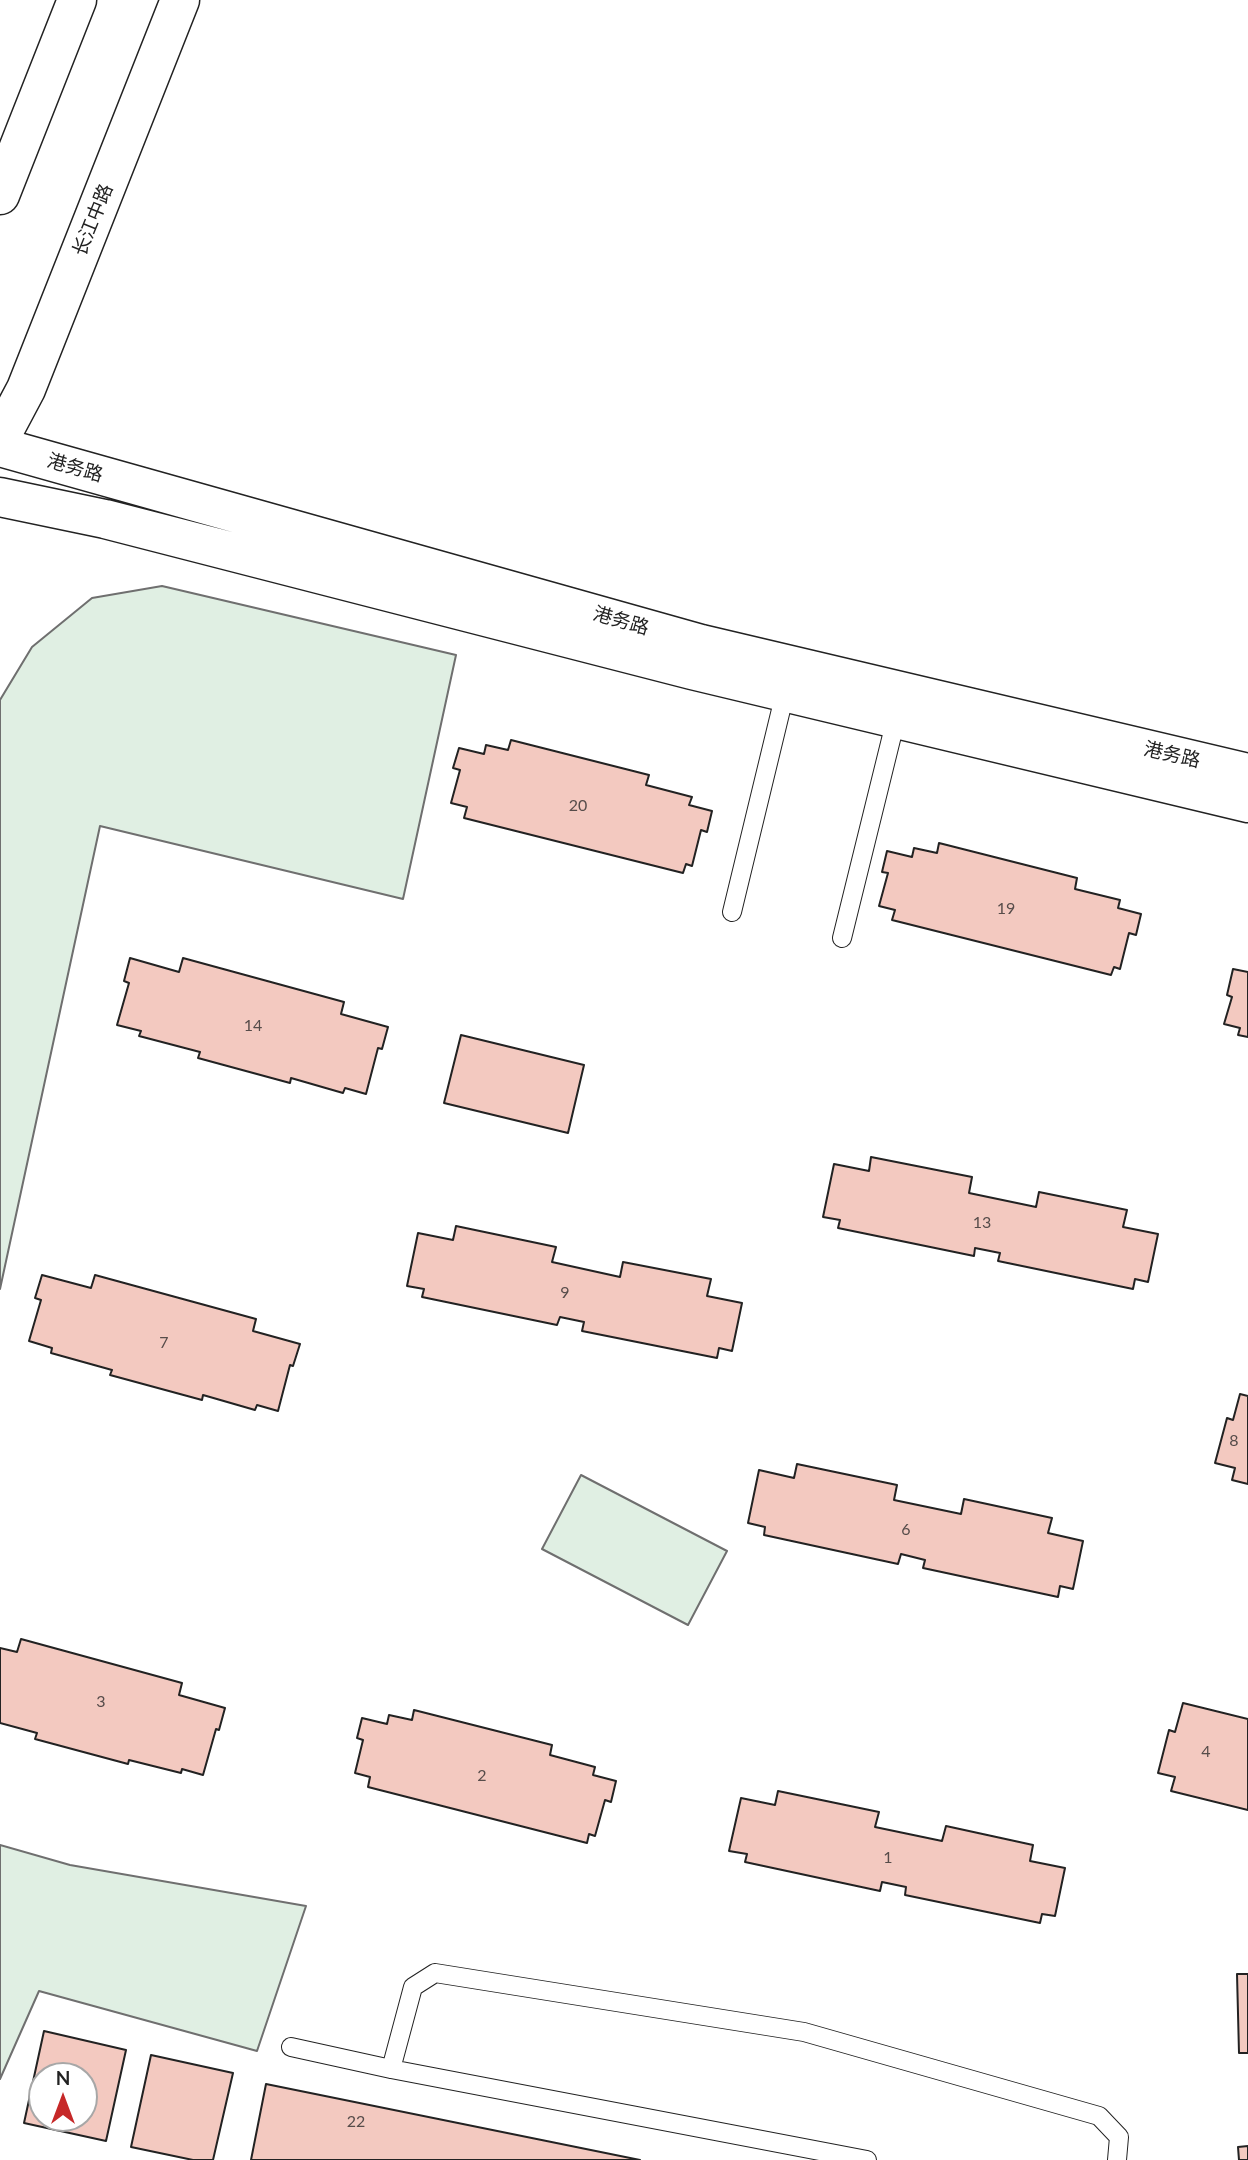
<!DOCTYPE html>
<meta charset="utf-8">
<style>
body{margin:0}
#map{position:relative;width:1248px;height:2160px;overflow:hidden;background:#fff;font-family:Lato,sans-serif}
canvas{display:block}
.north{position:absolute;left:28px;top:2062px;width:70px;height:70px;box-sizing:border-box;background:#fff;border:2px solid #a7a7a7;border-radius:50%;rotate:0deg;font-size:19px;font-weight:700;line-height:28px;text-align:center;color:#222}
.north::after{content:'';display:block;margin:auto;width:24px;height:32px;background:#c62828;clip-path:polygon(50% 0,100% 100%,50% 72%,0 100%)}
</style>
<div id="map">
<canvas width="1248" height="2160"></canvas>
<div class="north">N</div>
</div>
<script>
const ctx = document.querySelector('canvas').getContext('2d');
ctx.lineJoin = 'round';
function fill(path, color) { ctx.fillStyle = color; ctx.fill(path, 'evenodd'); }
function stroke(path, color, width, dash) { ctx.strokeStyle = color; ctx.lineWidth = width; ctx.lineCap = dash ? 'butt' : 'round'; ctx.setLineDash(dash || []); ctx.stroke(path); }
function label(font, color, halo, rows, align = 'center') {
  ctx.font = font + ' Lato,"Noto Sans SC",sans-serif'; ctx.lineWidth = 5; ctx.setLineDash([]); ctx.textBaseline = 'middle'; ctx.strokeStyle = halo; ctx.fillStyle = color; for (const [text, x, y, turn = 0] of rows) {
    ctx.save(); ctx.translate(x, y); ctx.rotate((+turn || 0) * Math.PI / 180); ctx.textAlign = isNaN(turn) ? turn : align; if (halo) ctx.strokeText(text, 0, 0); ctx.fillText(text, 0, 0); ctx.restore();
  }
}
const green = new Path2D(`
 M162 586 456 655 403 899 100 826 0 1289V700L32 647 92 598Z
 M581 1475 727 1551 688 1625 542 1549Z
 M0 1845 70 1865 306 1906 257 2051 39 1991 0 2079Z`);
const building = new Path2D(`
 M511 740 649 775 646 785 692 797 689 805 712 811 707 832 701 830 692 866 686 864 683 873 464 818 467 807 451 803 460 770 453 768 459 748 484 754 486 745 508 750Z
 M939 843 1077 878 1075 889 1120 900 1118 908 1141 914 1136 935 1129 933 1120 969 1114 967 1111 975 892 920 895 910 879 906 888 873 882 872 887 851 912 857 914 848 937 853Z
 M130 958 179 972 183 958 344 1002 341 1014 388 1027 382 1049 378 1048 366 1094 345 1088 343 1093 291 1078 290 1083 198 1058 200 1052 139 1036 141 1031 117 1025 129 983 124 981Z
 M1233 969 1248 972V1037L1238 1035 1240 1028 1224 1024 1232 997 1227 995Z
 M461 1035 584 1065 568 1133 444 1103Z
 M871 1157 972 1177 969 1193 1036 1207 1039 1192 1127 1210 1123 1227 1158 1234 1148 1282 1135 1279 1133 1289 998 1261 1000 1253 975 1248 974 1256 838 1228 840 1220 823 1217 834 1164 869 1171Z
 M456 1226 556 1247 552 1262 620 1277 623 1262 711 1279 707 1296 742 1303 732 1351 719 1348 717 1358 582 1331 584 1322 560 1317 557 1325 422 1297 424 1289 407 1286 418 1233 453 1240Z
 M42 1275 91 1288 95 1275 256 1319 253 1331 300 1344 293 1366 290 1365 278 1411 257 1405 255 1410 203 1395 202 1400 110 1375 112 1370 51 1353 52 1348 29 1341 41 1300 35 1298Z
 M1240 1394 1248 1396V1484L1232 1480 1235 1468 1215 1463 1227 1418 1233 1420Z
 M797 1464 897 1485 894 1500 961 1514 964 1499 1052 1518 1048 1533 1083 1541 1073 1589 1060 1586 1058 1597 923 1568 925 1560 901 1554 898 1564 764 1535 765 1527 748 1523 759 1470 794 1478Z
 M21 1639 182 1683 179 1695 225 1708 219 1730 216 1729 203 1775 182 1769 181 1773 129 1760 128 1764 35 1739 37 1733 0 1723V1648L17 1652Z
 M1183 1703 1248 1719V1810L1171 1791 1175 1777 1158 1773 1169 1730 1175 1732Z
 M414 1710 552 1745 550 1755 595 1767 593 1775 616 1781 611 1802 605 1800 595 1836 589 1834 587 1843 368 1787 370 1777 355 1773 363 1740 357 1738 362 1718 387 1724 389 1715 412 1720Z
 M778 1791 879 1812 875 1827 942 1841 946 1826 1033 1845 1030 1861 1065 1868 1055 1916 1042 1914 1040 1923 905 1895 906 1887 882 1882 880 1891 745 1862 747 1854 729 1851 741 1798 775 1805Z
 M1237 1974H1248V2053H1239Z
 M44 2031 126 2050 106 2141 24 2123ZM42 2076H84V2118H42Z
 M151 2055 233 2073 213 2160H193L131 2147Z
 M266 2084 640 2160H251Z
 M1248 2146V2160H1239L1238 2147Z`);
const service = new Path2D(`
 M732 912 785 693 790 691
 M842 938 896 719 893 717
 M291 2047 391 2069 867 2160
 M391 2069 413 1987 435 1973 804 2032 1099 2116 1119 2137 1117 2160`);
const tertiary = new Path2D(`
 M0 447 701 644 1248 773
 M0 497 105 519 692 670 1248 803`);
const primary = new Path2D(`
 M0 195 77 0
 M0 438 26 389 180 0`);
const numberNames = [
 ["20",578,806],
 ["19",1006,909],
 ["14",253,1026],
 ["13",982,1223],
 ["9",565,1293],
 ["7",164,1343],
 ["8",1234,1441],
 ["6",906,1530],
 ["3",101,1702],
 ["4",1206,1752],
 ["2",482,1776],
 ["1",888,1858],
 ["22",356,2122]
];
const streetNames = [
 ["长江中路",93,220,-68],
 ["港务路",75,468,16],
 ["港务路",621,621,16],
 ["港务路",1172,755,13]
];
fill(green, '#e0efe3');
stroke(green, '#6f6f6f', 2);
fill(building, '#f3c9c0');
stroke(building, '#222', 2);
stroke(service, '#222', 20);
stroke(tertiary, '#222', 41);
stroke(primary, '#222', 41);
stroke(service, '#fff', 18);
stroke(tertiary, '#fff', 38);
stroke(primary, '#fff', 38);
label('16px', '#564c4a', null, numberNames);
label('19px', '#222', '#fff', streetNames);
</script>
